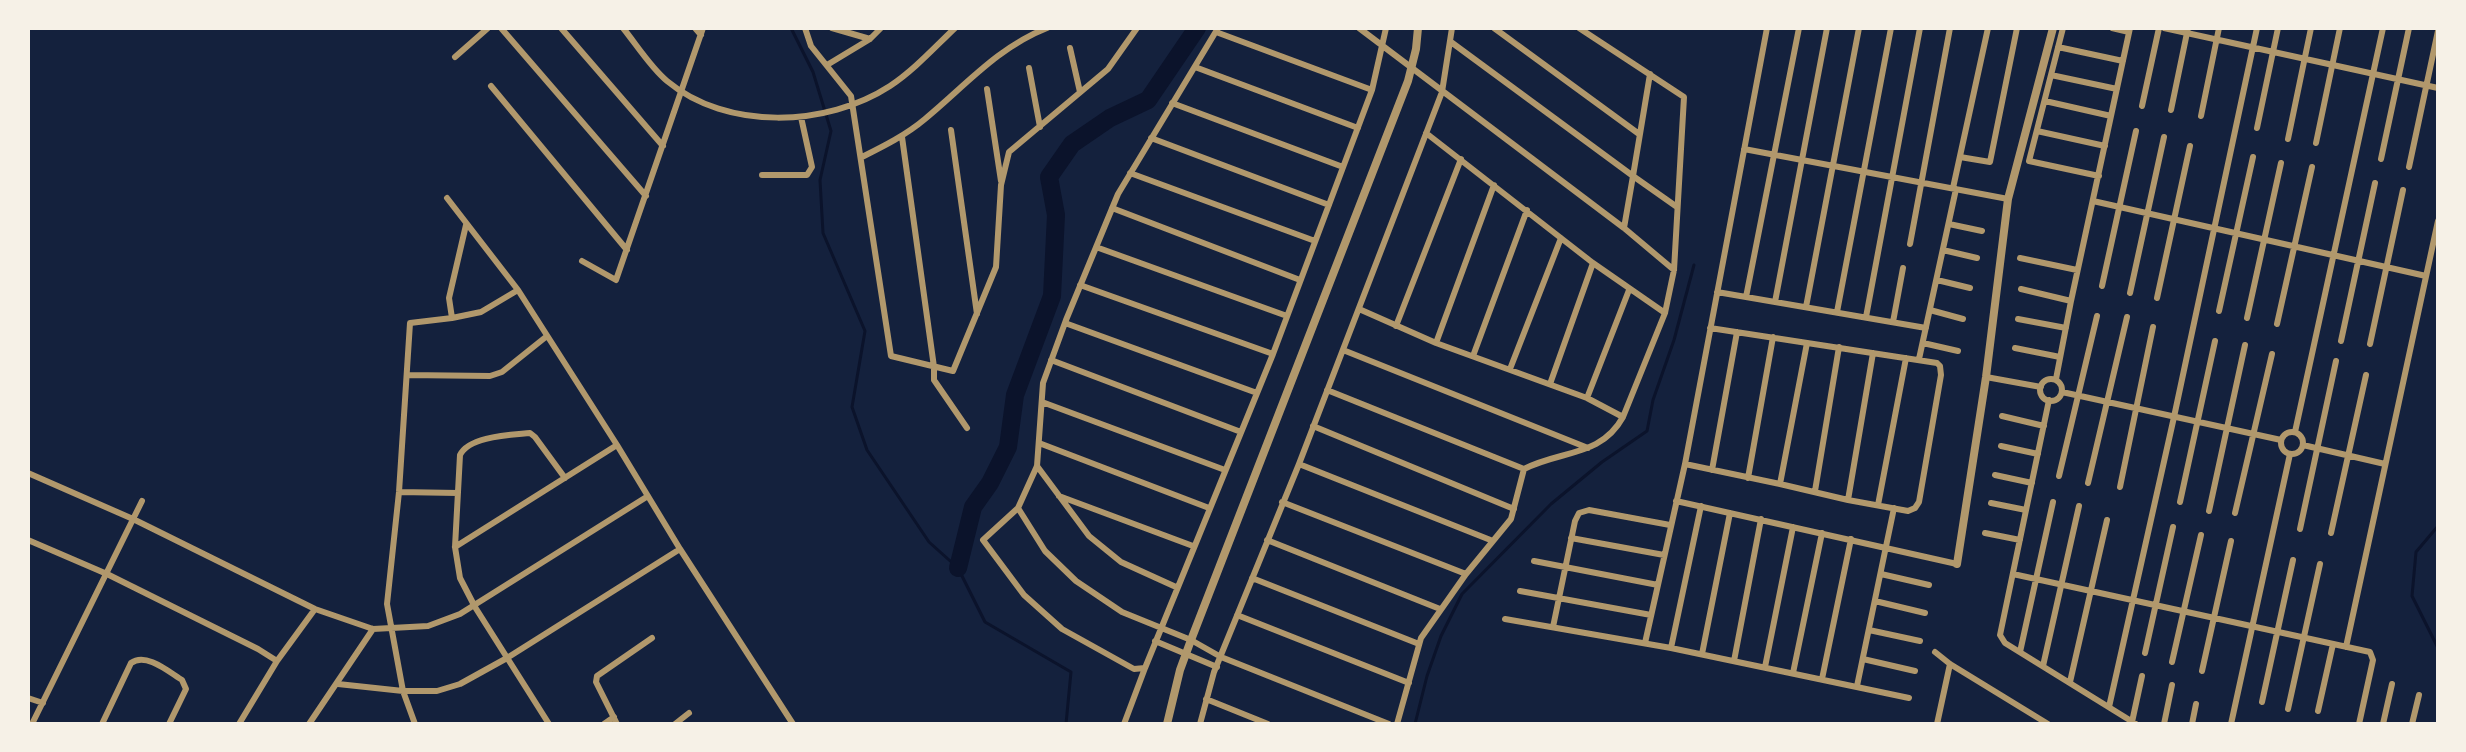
<!DOCTYPE html>
<style>
body{margin:0}
#map{position:relative;width:2466px;height:752px;overflow:hidden;background:#14213d;font-family:Figtree,sans-serif}
canvas{display:block}
.frame{position:absolute;inset:0;border:30px solid #f6f1e7;pointer-events:none}
</style>
<div id="map">
<canvas width="2466" height="752"></canvas>
<div class="frame"></div>
</div>
<script>
const ctx = document.querySelector('canvas').getContext('2d');
ctx.lineJoin = 'round';
function stroke(path, color, width, dash) { ctx.strokeStyle = color; ctx.lineWidth = width; ctx.lineCap = dash ? 'butt' : 'round'; ctx.setLineDash(dash || []); ctx.stroke(path); }
const stream = new Path2D(`
 M791 28 813 72 831 131 820 180 823 233 865 331 852 407 867 450 929 542 958 568 985 622 1071 672 1066 724
 M2438 526 2416 552 2412 596 2438 648
 M1415 724 1427 676 1441 636 1462 594 1551 504 1602 462 1647 431 1653 400 1674 340 1694 265`);
const river = new Path2D(`
 M958 568 973 507 990 483 1008 447 1015 395 1052 296 1056 215 1049 177 1072 144 1110 118 1148 100 1197 28`);
const minor = new Path2D(`
 M501 28 646 196
 M561 28 663 146
 M623 28C636 44 651 68 667 81 727 131 827 127 890 86 913 71 934 48 955 28
 M695 28 701 35
 M805 28 811 46 851 96 891 356 953 371 996 267 1001 185 1009 152 1108 69 1137 28
 M832 28 870 39
 M1218 28 1118 194 1066 320 1043 383 1037 466 1018 508 983 540 1024 595 1062 629 1134 669 1145 668 1273 354 1372 90 1386 28
 M1359 28 1624 228 1674 270
 M1494 28 1639 134
 M2063 28 2029 161 2099 176
 M2112 28 2129 32
 M2164 28 2438 88
 M1216 32 1372 90
 M1451 42 1633 176 1624 228
 M2058 47 2123 61
 M1070 48 1080 92
 M455 57 488 28
 M827 65 870 39 881 28
 M1195 67 1358 128
 M1029 68 1040 127
 M1650 74 1633 176 1677 207
 M2051 75 2117 89
 M491 86 627 250
 M987 89 1001 181
 M2045 101 2111 116
 M1172 103 1343 167
 M2142 106 2159 28
 M2171 110 2188 28
 M2201 116 2219 28
 M2257 128 2278 28
 M951 130 977 314
 M2037 131 2105 146
 M1426 133 1593 263 1665 313
 M902 137 934 367V380L967 428
 M1151 138 1329 205
 M2288 139 2311 28
 M2316 143 2340 28
 M1744 149 2008 199
 M862 157C884 146 906 135 925 119 964 87 998 47 1047 28
 M1960 157 1990 162 2017 28
 M2381 159 2409 28
 M2409 167 2438 31
 M1130 173 1315 241
 M762 175H807L812 167 801 117
 M1953 188 1988 28
 M447 198 518 290 617 445 680 549 793 724
 M2093 201 2426 276
 M1112 208 1300 280
 M1949 224 1982 231
 M466 225 449 298 452 318 481 312 518 290
 M1910 244 1950 28
 M1096 247 1287 316
 M1943 250 1977 258
 M2020 258 2077 270
 M582 261 616 280 703 28
 M1937 280 1970 288
 M1080 285 1273 354
 M2102 286 2136 131
 M2021 289 2071 301
 M1717 292 1926 328
 M2130 293 2164 137
 M1746 297 1799 28
 M2157 298 2190 146
 M1775 302 1827 28
 M1806 307 1859 28
 M1359 309 1436 343 1587 398 1623 417 1665 313 1674 270 1684 97 1579 28
 M1930 310 1963 319
 M2219 311 2253 157
 M1837 312 1891 28
 M1866 317 1920 28
 M2247 318 2281 163
 M2018 319 2066 328
 M1893 322 1903 268
 M1065 323 1257 393
 M2277 324 2312 167
 M1396 326 1461 159
 M2341 341 2375 183
 M1436 343 1494 185
 M1923 343 1958 351
 M2370 344 2403 190
 M2015 348 2060 357
 M1343 350 1588 448
 M1473 356 1527 210
 M1919 359 1956 189
 M1051 360 1241 432
 M1510 369 1561 238
 M407 375 490 376 502 372 547 336
 M1986 377 2041 387
 M2056 379 2071 301 2130 28
 M2040 390a11 11 0 1 1 22 0a11 11 0 1 1-22 0Z
 M1550 384 1593 263
 M1327 390 1524 469
 M2062 392 2281 440
 M1587 398 1629 290
 M2049 400 2000 635 2005 643 2136 724
 M1042 402 1225 470
 M2002 416 2044 426
 M1313 426 1514 509
 M2295 432 2383 28
 M2281 443a11 11 0 1 1 22 0a11 11 0 1 1-22 0Z
 M1039 443 1209 508
 M2303 445 2385 464
 M2001 446 2038 454
 M1299 464 1493 541
 M1685 464 1780 484 1848 500 1908 511 1915 508 1919 502 1941 375 1940 366 1937 363 1710 328
 M1037 466 1089 536 1121 562 1176 587
 M1712 470 1737 332
 M28 473 133 519 315 609 373 629 428 626 460 614 648 496
 M1995 475 2032 483
 M2059 476 2097 316
 M1748 478 1773 337
 M2088 483 2127 317
 M1780 484 1807 343
 M2120 487 2153 327
 M1815 491 1839 347
 M399 492 458 493
 M1059 496 1193 546
 M1848 500 1873 353
 M1676 501 1957 564
 M1282 502 1466 574
 M2180 502 2215 341
 M1991 503 2026 510
 M1878 505 1906 358
 M1018 508 1045 551 1076 581 1122 612 1191 640 1221 657 1389 724
 M2209 511 2245 345
 M2235 513 2272 354
 M2300 529 2336 361
 M1985 533 2020 540
 M2331 533 2366 375
 M1571 538 1664 555
 M28 540 107 574 258 649 277 661
 M1267 540 1440 609
 M455 547 617 445
 M1534 561 1658 585
 M1881 574 1929 585
 M2013 574 2370 652 2373 660 2359 724
 M1252 578 1419 644
 M1520 591 1651 615
 M1875 601 1925 613
 M1237 615 1409 683
 M1505 619 1671 648 1909 698
 M1553 627 1575 521 1579 513 1589 510 1670 525
 M1869 630 1920 641
 M1155 641 1217 667
 M1645 643 1685 464 1767 28
 M2346 647 2438 221
 M1671 648 1701 506
 M1935 652 1950 664 2048 724
 M2020 652 2053 502
 M2145 653 2173 527
 M1702 654 1730 513
 M1863 659 1915 671
 M1734 661 1761 519
 M2172 662 2201 535
 M2043 666 2079 506
 M1765 667 1793 527
 M2202 671 2231 541
 M1793 673 1822 533
 M1822 679 1851 539
 M2070 682 2107 520
 M338 684 403 691H437L460 684 507 658 680 549
 M1857 686 1894 508
 M28 698 43 703
 M1206 699 1268 724
 M2262 702 2293 560
 M2109 707 2174 417 2257 28
 M2288 709 2320 564
 M2318 711 2333 644
 M2132 722 2142 676
 M32 724 142 501
 M102 724 131 663C146 652 169 672 182 680L186 689 169 724
 M239 724 277 661 315 609
 M309 724 373 629
 M415 724 403 691 387 604 399 492 410 323 452 318
 M549 724 475 607 460 578 455 547 460 455C469 436 511 435 530 433L535 437 565 478
 M604 724 614 717
 M617 724 596 682 597 676 652 638
 M675 724 689 713
 M1124 724 1145 668
 M1200 724 1214 672 1299 464 1442 92 1452 28
 M1397 724 1421 638 1466 574 1511 519 1524 469C1561 450 1601 457 1623 417
 M1937 724 1950 664
 M2164 724 2172 685
 M2192 724 2196 704
 M2231 724 2290 454
 M2383 724 2392 684
 M2412 724 2419 695`);
const tertiary = new Path2D(`
 M1957 564 1986 377 2008 199 2053 28
 M1167 724 1180 670 1191 640 1408 81 1416 49 1418 28`);
stroke(stream, '#0b132b', 3);
stroke(river, '#0b132b', 18);
stroke(minor, '#b1986c', 6);
stroke(tertiary, '#b1986c', 8);
</script>
